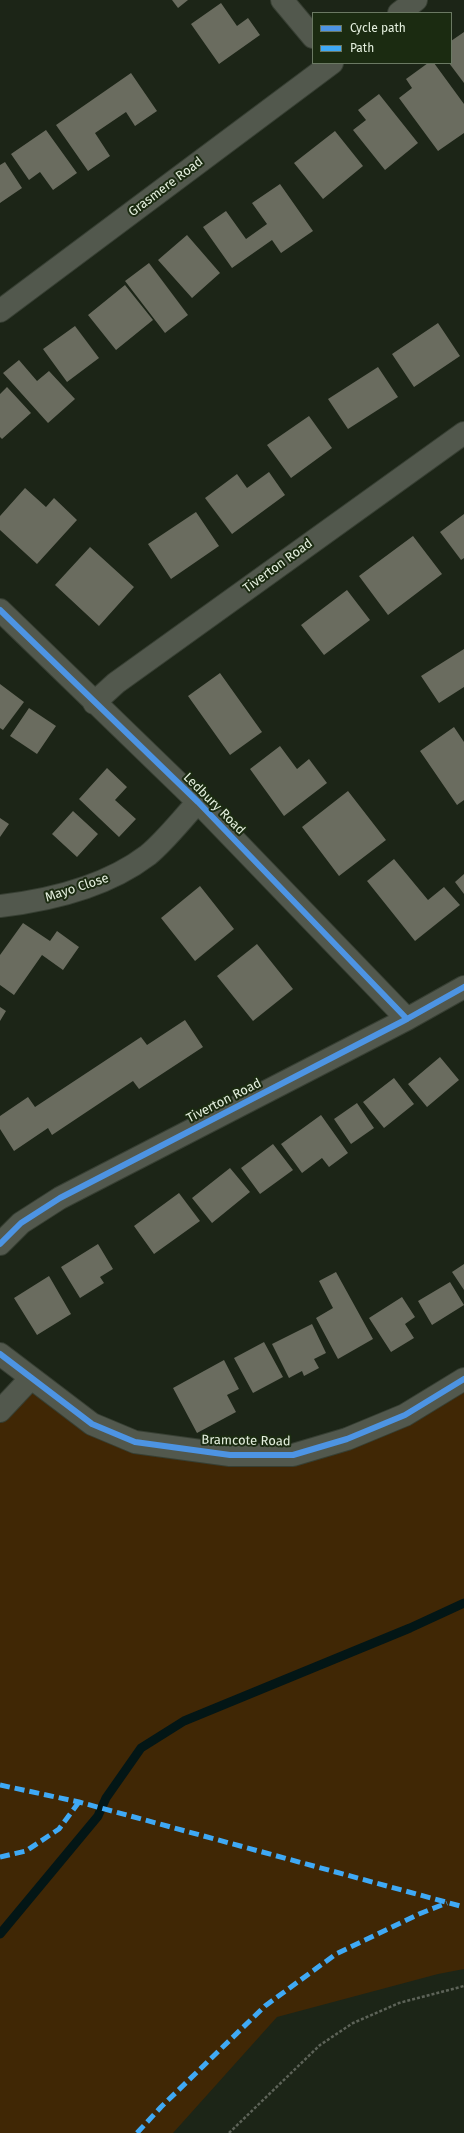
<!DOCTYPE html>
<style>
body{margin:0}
#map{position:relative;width:464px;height:2133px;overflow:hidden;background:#1c2517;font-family:"Fira Sans",sans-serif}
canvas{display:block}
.legend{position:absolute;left:312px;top:12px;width:140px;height:52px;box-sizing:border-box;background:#1b2b11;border:1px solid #6b7963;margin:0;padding:5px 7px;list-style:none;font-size:12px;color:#e4efde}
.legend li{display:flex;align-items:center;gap:8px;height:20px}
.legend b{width:20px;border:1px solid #6b7963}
</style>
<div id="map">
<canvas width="464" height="2133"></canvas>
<ul class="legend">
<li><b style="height:5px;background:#4d94e3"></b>Cycle path</li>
<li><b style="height:5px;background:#3fa9f5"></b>Path</li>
</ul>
</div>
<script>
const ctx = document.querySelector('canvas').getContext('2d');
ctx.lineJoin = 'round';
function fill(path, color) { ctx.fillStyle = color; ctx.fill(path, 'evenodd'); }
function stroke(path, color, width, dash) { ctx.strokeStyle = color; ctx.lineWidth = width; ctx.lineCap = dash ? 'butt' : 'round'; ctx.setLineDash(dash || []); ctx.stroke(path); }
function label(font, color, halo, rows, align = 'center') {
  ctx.font = font + ' "Fira Sans",sans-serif'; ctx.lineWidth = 4; ctx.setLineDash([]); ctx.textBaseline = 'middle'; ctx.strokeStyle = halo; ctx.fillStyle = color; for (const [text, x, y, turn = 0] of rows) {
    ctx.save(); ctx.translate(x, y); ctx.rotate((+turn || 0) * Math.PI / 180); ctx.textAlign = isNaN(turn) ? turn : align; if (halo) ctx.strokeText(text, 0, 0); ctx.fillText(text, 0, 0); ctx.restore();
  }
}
const green = new Path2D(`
 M31 1378 92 1424 293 1455 464 1379V1969L438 1974 277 2017 173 2133H0V1401Z`);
const stream = new Path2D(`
 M0 1934 98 1816 106 1798 141 1748 184 1721 410 1628 464 1603`);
const building = new Path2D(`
 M172 0H188L178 8Z
 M221 3 237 26 248 18 260 35 219 64 191 24Z
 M464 32V83L449 63H451V41Z
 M428 63H434L464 104V133L438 151 399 98 412 88 406 79Z
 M131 73 157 111 135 126 126 112 95 133 110 156 88 171 56 125Z
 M379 94 418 143 385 170 353 130 366 120 358 110Z
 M46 130 77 173 53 190 40 172 29 180 11 154Z
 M335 131 363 166 323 199 294 163Z
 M5 162 22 188 0 203V165Z
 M280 184 313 231 281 253 272 240 232 268 203 227 226 211 246 239 267 224 252 203Z
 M187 235 220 273 192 298 158 260Z
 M149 263 188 315 165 333 125 281Z
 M125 285 153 320 116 350 88 315Z
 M438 323 460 356 414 387 392 354Z
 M75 326 99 358 67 382 43 349Z
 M19 360 37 381 49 371 75 399 48 423 3 373Z
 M378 367 398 397 348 429 328 399Z
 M7 387 31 413 2 439 0 437V394Z
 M309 416 332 448 291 478 267 445Z
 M269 472 285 495 232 534 205 498 237 474 247 488Z
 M25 488 46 507 54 498 77 520 37 564 0 530V516Z
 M196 512 219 546 171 579 148 544Z
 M464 514V558L461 560 440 532Z
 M413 536 442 574 388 615 359 576Z
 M90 547 134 587 99 626 55 585Z
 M347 590 370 620 324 655 301 625Z
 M464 649V687L439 703 421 676Z
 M220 673 262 732 230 755 188 696Z
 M0 684 24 702 3 730 0 728Z
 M29 708 56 726 37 754 10 736Z
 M454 727 464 742V800L457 805 420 751Z
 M280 746 297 769 309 759 327 783 284 816 250 769Z
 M107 768 127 787 115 800 136 819 119 837 79 799Z
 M348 791 386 840 339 876 302 827Z
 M73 811 98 834 77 857 52 834Z
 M0 818 9 824 0 837Z
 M394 859 428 900 444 887 460 905 415 941 367 881Z
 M464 874V894L455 882Z
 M200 886 234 929 195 961 161 918Z
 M23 923 50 941 57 931 79 947 63 970 42 955 14 995 0 985V955Z
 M257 944 293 989 253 1021 217 976Z
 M0 1007 6 1011 0 1021Z
 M185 1020 203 1047 139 1089 133 1081 52 1135 48 1128 14 1151 0 1129V1116L28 1097 35 1107 141 1037 147 1045Z
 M440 1057 459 1080 427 1107 408 1084Z
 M394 1078 414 1104 384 1128 363 1102Z
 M357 1103 374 1128 351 1144 334 1119Z
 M321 1115 348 1153 329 1167 322 1158 302 1173 281 1144Z
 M273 1144 293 1170 260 1194 241 1168Z
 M230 1168 250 1192 212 1223 192 1198Z
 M179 1193 200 1221 154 1254 134 1226Z
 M98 1244 113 1269 100 1277 104 1283 80 1298 61 1267Z
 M464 1264V1290L452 1272Z
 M336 1272 373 1339 338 1359 316 1318 333 1308 319 1281Z
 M49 1276 71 1314 37 1335 14 1298Z
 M450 1282 464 1305 432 1325 418 1301Z
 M402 1297 415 1317 405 1324 414 1338 391 1352 369 1318Z
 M312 1324 326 1353 314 1359 319 1368 304 1376 302 1371 289 1378 272 1344Z
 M264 1342 283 1377 253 1393 234 1358Z
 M224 1360 239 1389 227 1395 236 1412 197 1433 173 1388Z`);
const path = new Path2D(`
 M229 2133 320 2045 353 2023 399 2003 464 1986`);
const minor = new Path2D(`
 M282 0 313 37
 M399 13 416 0
 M0 311 332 63
 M0 610 198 802 407 1019
 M94 703 116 683 464 433
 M0 906C52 900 106 887 148 855 166 840 182 819 198 802
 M0 1244 21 1223 60 1198 407 1019 464 987
 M0 1354 92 1424 135 1442 230 1455H293L347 1439 405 1415 464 1379
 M0 1411 31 1378`);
const quiet = new Path2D(`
 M0 1785 79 1802 464 1907
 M0 1857 26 1851 59 1829 79 1802
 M137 2133 161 2107 265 2006 336 1954 419 1914 447 1903`);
const cycleway = new Path2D(`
 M0 610 198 802 407 1019
 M0 1244 21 1223 60 1198 407 1019 464 987
 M0 1354 92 1424 135 1442 230 1455H293L347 1439 405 1415 464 1379`);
const streetNames = [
 ["Grasmere Road",166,187,-37],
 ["Tiverton Road",278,566,-36],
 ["Ledbury Road",214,804,45],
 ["Mayo Close",77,888,-18],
 ["Tiverton Road",224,1101,-27],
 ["Bramcote Road",246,1441,1]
];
fill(green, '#402705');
stroke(stream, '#031616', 9);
fill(building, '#6a6c5f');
stroke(minor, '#373f33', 24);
stroke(path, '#5d6358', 2.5, [3, 2]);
stroke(minor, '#52584d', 22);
stroke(quiet, '#3fa9f5', 5, [10, 5]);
stroke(cycleway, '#4d94e3', 6);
label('13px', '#e4efde', '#1b2b11', streetNames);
</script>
